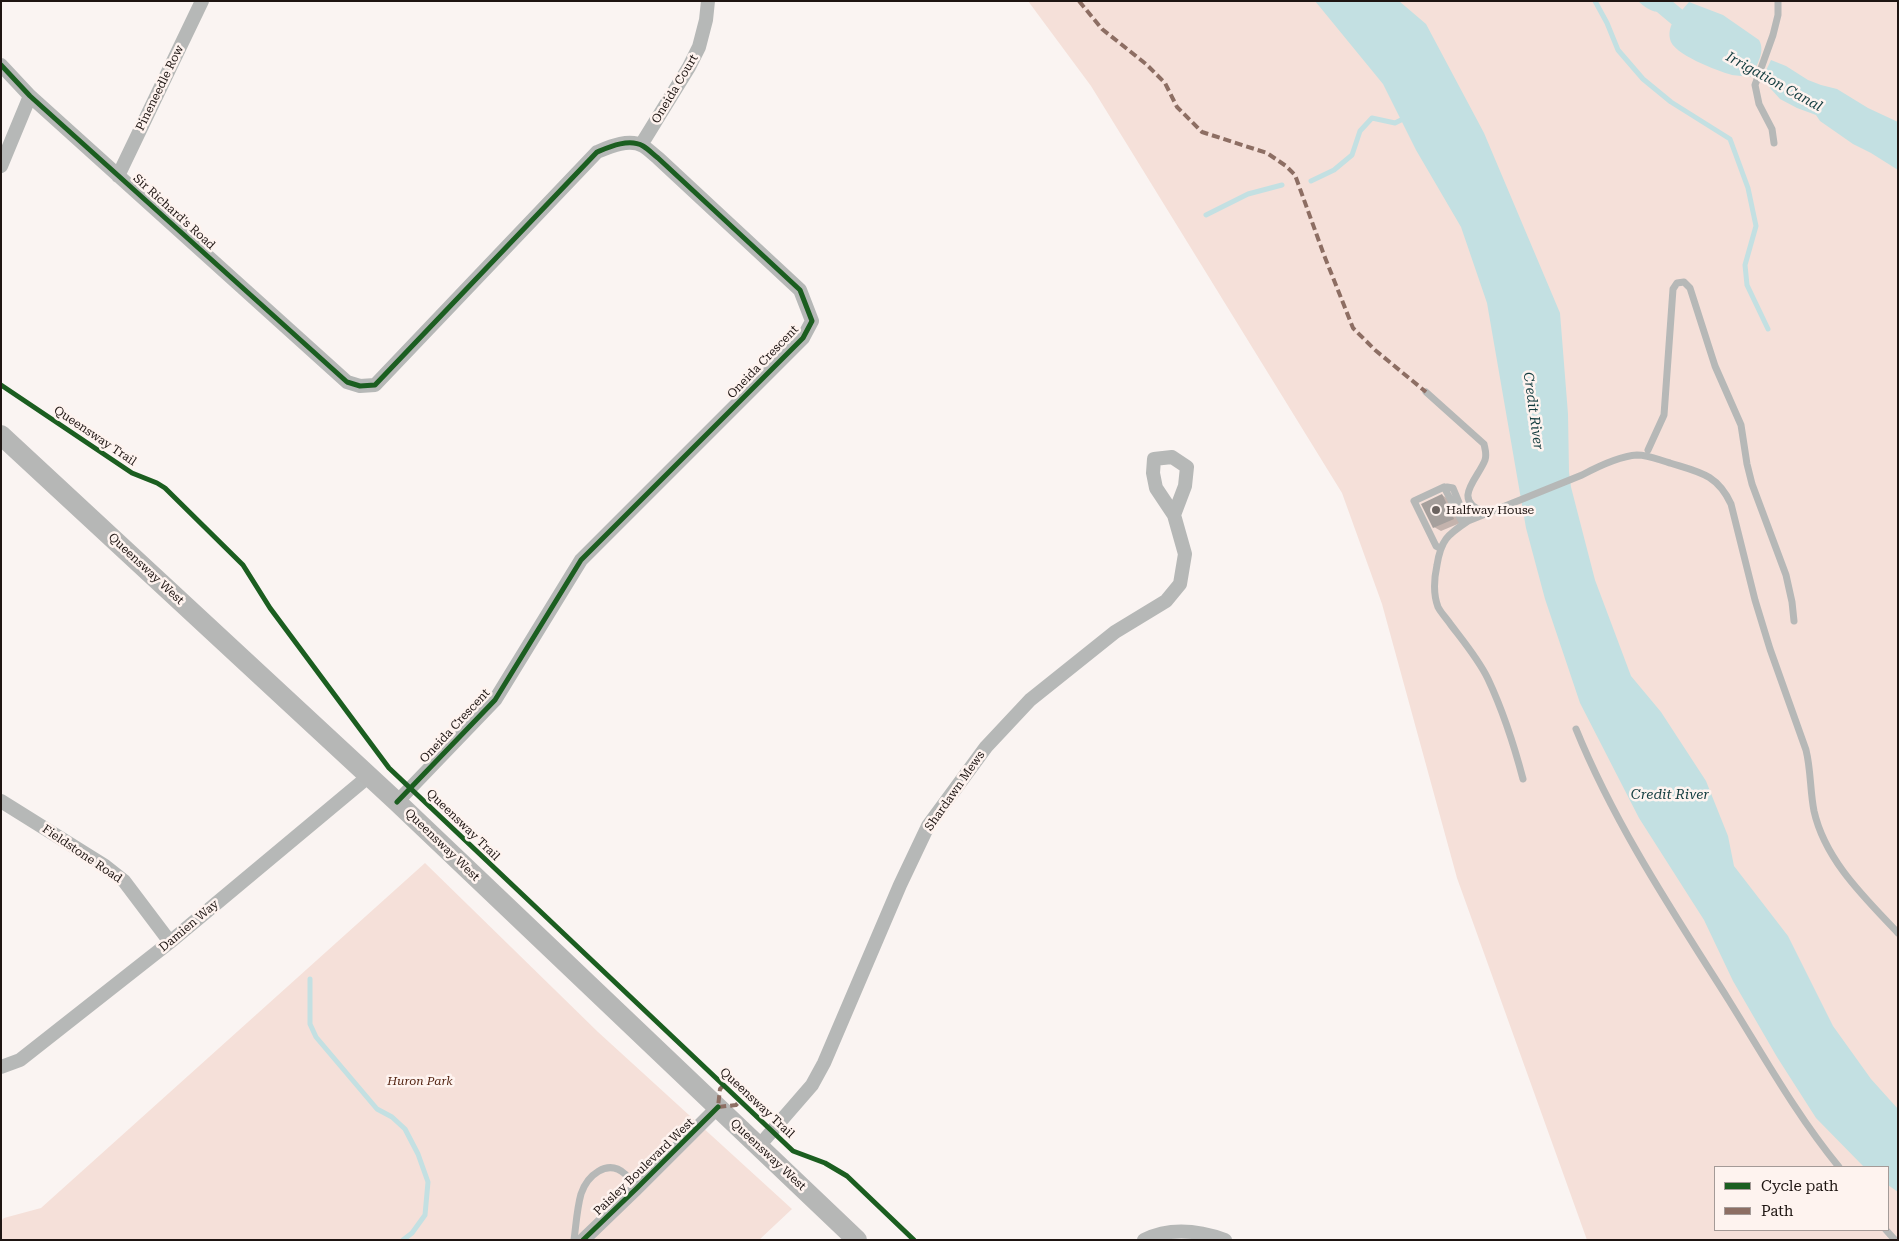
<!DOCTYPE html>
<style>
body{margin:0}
#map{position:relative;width:1899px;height:1241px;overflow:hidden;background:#faf4f2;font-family:"Roboto Serif",serif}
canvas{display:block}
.frame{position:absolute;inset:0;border:2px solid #1e1512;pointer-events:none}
.legend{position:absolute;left:1714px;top:1166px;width:175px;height:65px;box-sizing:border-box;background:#fef3ef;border:1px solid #a49a97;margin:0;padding:6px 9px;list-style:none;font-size:15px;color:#1e1512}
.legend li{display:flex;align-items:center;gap:10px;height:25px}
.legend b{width:25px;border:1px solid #a49a97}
</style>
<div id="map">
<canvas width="1899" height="1241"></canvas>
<div class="frame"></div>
<ul class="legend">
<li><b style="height:6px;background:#1b5e20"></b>Cycle path</li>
<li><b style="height:6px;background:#8d6e63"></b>Path</li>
</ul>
</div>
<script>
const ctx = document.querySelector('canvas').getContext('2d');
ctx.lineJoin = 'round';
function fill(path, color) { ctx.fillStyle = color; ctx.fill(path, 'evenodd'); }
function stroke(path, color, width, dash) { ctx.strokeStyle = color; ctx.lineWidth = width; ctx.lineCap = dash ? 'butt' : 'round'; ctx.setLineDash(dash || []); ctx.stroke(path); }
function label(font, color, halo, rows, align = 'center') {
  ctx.font = font + ' "Roboto Serif",serif'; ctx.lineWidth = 5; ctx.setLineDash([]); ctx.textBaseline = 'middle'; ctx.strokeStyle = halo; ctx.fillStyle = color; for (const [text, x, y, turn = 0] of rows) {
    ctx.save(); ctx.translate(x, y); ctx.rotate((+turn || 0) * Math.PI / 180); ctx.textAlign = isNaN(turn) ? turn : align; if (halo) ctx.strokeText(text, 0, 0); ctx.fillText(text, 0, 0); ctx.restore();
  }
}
const green = new Path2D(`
 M1028 1H1898V1240H1587L1457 878 1382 604 1342 493 1091 86ZM1715 1167H1888V1230H1715Z
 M425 863 598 1032 792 1209 759 1240H1V1221L4 1218 41 1208Z`);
const water = new Path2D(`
 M1315 1H1399L1426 24 1484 133 1560 313 1568 414 1569 472 1571 487 1595 580 1631 676 1661 712 1706 781 1728 836 1734 866 1788 936 1833 1026 1871 1079 1898 1109V1192L1888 1185V1167H1864L1816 1118 1777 1057 1733 981 1704 920 1639 818 1580 703 1545 599 1526 528 1487 303 1461 227 1416 150 1383 84Z
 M1638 1H1671C1661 18 1650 12 1638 1Z
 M1689 2 1723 15 1759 40C1766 52 1756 65 1752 77 1745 76 1738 76 1732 75 1718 71 1672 54 1670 39 1667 23 1680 13 1689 2Z
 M1771 60 1786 66 1808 80 1821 85 1837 89 1868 108 1898 122V170L1871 153 1853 144 1820 121 1816 115 1797 108 1780 99 1762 79Z`);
const shadow = new Path2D(`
 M1442 495 1448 499 1460 523 1441 531 1434 527Z`);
const stream = new Path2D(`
 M1595 1 1607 23 1618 50 1643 79 1671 102 1730 139 1748 188 1756 226 1745 265 1747 285 1768 329
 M1311 181 1334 170 1352 155 1360 131 1372 118 1395 123 1407 117
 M1206 215 1248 194 1282 185
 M310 979V1024L316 1037 377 1109 392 1117 405 1129 418 1154 428 1182 425 1215 412 1233 403 1240`);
const canal = new Path2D(`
 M1658 1 1695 32`);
const building = new Path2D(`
 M1442 494 1454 519 1433 528 1421 504Z`);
const lane = new Path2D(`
 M1774 143 1772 129 1759 104 1755 85 1773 35 1778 15V1
 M1426 392 1484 444C1485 449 1487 454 1485 460 1479 477 1451 500 1483 511L1468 521 1582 475C1597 467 1621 456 1637 455 1649 455 1659 460 1670 463 1699 472 1717 474 1731 504L1755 600 1770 649 1806 750C1811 770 1810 791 1814 811 1825 860 1864 897 1898 933
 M1648 450 1664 415 1673 289 1677 283 1684 282 1690 288 1715 366 1741 425 1747 464 1752 484 1786 575 1792 602 1794 621
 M1468 521C1447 535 1441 540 1437 565 1434 579 1433 594 1438 607 1441 613 1447 619 1451 625 1464 642 1479 660 1488 679 1503 711 1514 745 1523 779
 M1440 548 1436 546 1414 501 1444 487 1461 520 1465 517 1453 488 1447 487
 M1576 729C1615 825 1673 912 1728 999 1763 1055 1797 1116 1839 1167
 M1886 1230 1895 1240
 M574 1240C576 1225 577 1208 581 1194 587 1176 607 1158 625 1174 629 1178 633 1185 636 1189`);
const street = new Path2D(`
 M1 65 30 96 347 382 360 386 375 385 597 152C609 147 629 138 643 146 648 149 653 154 658 158L800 290 812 321 803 338 581 560 495 700 397 802
 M641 145 689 67 699 47 706 20 708 1
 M1 166 30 96
 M118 176 202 1
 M1 801 105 866 124 881 170 942
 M1 1067 20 1060 170 942 369 776
 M759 1146 812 1085 824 1063 900 885 928 826 986 747 1030 700 1115 632 1166 601 1180 584 1185 554 1174 515 1156 488 1153 473 1154 459 1172 457 1187 467 1185 486 1174 515
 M583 1240 636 1189 718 1107
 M1144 1240C1170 1227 1200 1231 1225 1240`);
const secondary = new Path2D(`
 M1 435 397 802 857 1240`);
const quiet = new Path2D(`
 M1079 1 1102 29 1146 64 1165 83 1177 107 1202 132 1267 153 1286 166 1295 175 1324 255 1353 328 1375 350 1426 392
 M724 1085 720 1089 718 1107 736 1105 741 1100`);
const cycleway = new Path2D(`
 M1 65 30 96 347 382 360 386 375 385 597 152C609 147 629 138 643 146 648 149 653 154 658 158L800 290 812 321 803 338 581 560 495 700 397 802
 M1 385 132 473 157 483 165 488 243 565 270 608 389 768 793 1151 825 1163 847 1176 914 1240
 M583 1240 636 1189 718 1107`);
const markers = [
 [1436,510,5,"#6b6360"]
];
const streetNames = [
 ["Pineneedle Row",160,88,-64],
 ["Oneida Court",675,89,-59],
 ["Sir Richard's Road",174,212,42],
 ["Oneida Crescent",763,362,-46],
 ["Queensway Trail",95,436,34],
 ["Queensway West",146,569,43],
 ["Oneida Crescent",455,726,-47],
 ["Shardawn Mews",955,791,-55],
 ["Queensway Trail",463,825,44],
 ["Queensway West",442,845,44],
 ["Fieldstone Road",82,854,34],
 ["Damien Way",189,926,-40],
 ["Queensway Trail",757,1103,43],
 ["Queensway West",768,1155,43],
 ["Paisley Boulevard West",644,1167,-44]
];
const poiNames = [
 ["Halfway House",1446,510]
];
const parkNames = [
 ["Huron Park",420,1081]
];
const waterNames = [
 ["Irrigation Canal",1774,82,29],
 ["Credit River",1533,411,82],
 ["Credit River",1670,795]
];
fill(green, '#f5e0d9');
fill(water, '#c3e0e2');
fill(shadow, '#0003');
stroke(stream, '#c3e0e2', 5);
stroke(canal, '#c3e0e2', 18);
fill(building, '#a6a09d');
stroke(lane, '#b6b8b7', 7);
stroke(street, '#b6b8b7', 14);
stroke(secondary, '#b6b7b6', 20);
stroke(quiet, '#8d6e63', 4, [8, 4]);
stroke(cycleway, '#1b5e20', 5);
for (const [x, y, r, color] of markers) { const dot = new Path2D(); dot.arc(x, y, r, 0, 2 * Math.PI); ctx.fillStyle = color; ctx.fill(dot); stroke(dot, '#fef3ef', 2); }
label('12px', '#1e1512', '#fef3ef', streetNames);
label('12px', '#1e1512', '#fef3ef', poiNames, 'left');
label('italic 12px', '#542513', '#fef3ef', parkNames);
label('italic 14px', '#123c3f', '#fef3ef', waterNames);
</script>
